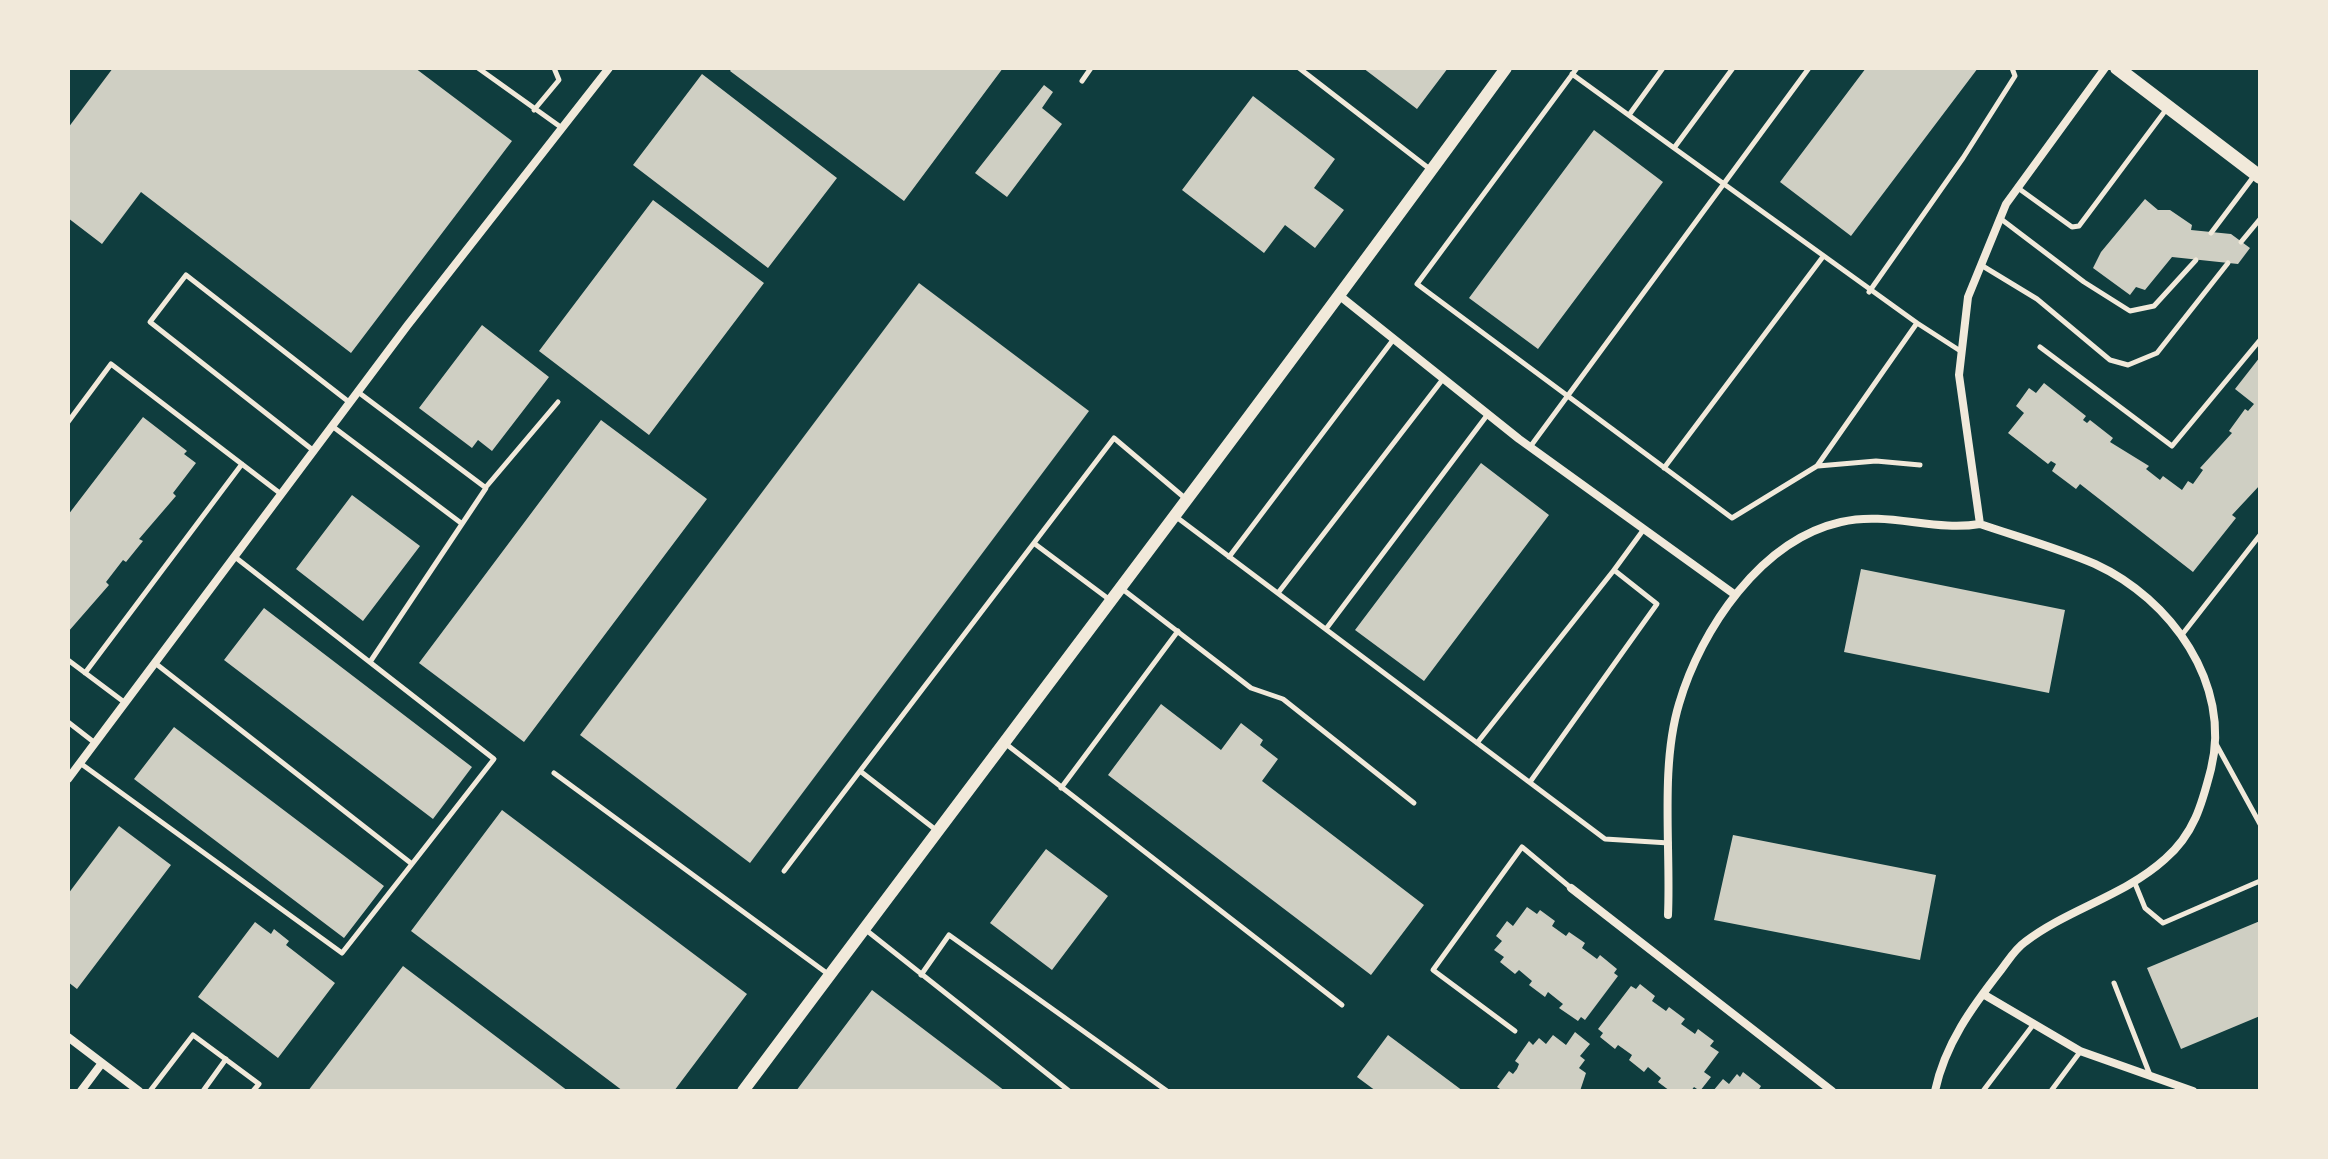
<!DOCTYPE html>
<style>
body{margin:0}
#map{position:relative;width:2328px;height:1159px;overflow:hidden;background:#0f3d3e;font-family:"Asap Condensed",sans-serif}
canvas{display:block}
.frame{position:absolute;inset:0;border:70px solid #f1e9da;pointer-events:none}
</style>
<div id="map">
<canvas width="2328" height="1159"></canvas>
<div class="frame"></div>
</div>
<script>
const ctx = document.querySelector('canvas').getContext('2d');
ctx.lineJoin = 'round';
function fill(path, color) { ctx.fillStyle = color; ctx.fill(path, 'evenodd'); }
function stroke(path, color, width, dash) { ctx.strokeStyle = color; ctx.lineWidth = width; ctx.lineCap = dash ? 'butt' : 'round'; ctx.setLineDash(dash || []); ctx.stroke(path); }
const building = new Path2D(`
 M113 68H415L512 141 351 353 141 192 102 244 68 218V128Z
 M732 68H1003L904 201 730 71Z
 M1363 68H1448L1417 109Z
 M1866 68H1978L1851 236 1780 182Z
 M702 74 837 178 768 268 633 165Z
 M1044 85 1053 92 1042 108 1062 124 1007 197 975 173Z
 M1253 96 1335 159 1314 188 1344 210 1315 248 1285 225 1264 253 1182 190Z
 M1594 130 1663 182 1538 349 1469 298Z
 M2145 199 2158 210H2170L2192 225 2191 230 2231 234 2250 248 2238 264 2172 257 2145 290 2136 287 2130 295 2093 268 2101 252Z
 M653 200 764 283 649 435 539 351Z
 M919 283 1089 411 750 863 580 735Z
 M482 325 549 377 492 451 478 440 472 448 419 408Z
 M2260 357V485L2232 515 2236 518 2193 572 2080 484 2076 489 2052 471 2056 464 2051 461 2048 464 2008 433 2024 413 2016 406 2029 388 2036 393 2044 383 2086 416 2083 420 2087 423 2090 420 2113 438 2110 442 2149 466 2146 469 2160 480 2163 476 2182 490 2188 481 2193 484 2203 470 2200 468 2232 433 2229 431 2245 409 2248 411 2254 404 2235 389Z
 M143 417 187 451 184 454 196 463 173 493 176 496 139 539 143 541 126 562 123 560 106 582 109 585 68 632V515Z
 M601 420 707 499 524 742 419 663Z
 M1481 463 1549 515 1424 681 1355 630Z
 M352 495 420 546 363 621 296 569Z
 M1861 569 2065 610 2049 693 1844 652Z
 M264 608 472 767 433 819 224 660Z
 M1161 704 1221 750 1241 723 1263 740 1260 745 1278 759 1262 781 1424 905 1371 975 1108 775Z
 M174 727 384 886 344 938 134 779Z
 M502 810 747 994 674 1091H623L411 931Z
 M119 826 171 865 77 989 68 982V894Z
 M1733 835 1936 875 1920 960 1714 920Z
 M1046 849 1108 896 1052 970 990 923Z
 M1527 907 1537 914 1540 910 1555 921 1552 926 1566 936 1569 932 1585 943 1582 948 1597 959 1600 955 1617 969 1614 973 1618 976 1585 1020 1581 1017 1578 1021 1559 1008 1563 1004 1548 992 1545 997 1529 985 1532 981 1519 970 1515 974 1500 962 1504 957 1494 950 1502 941 1496 936 1507 921 1513 926Z
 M2260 921V1016L2181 1049 2147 968Z
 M255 922 271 934 274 929 289 941 286 945 335 983 278 1058 198 997Z
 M403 966 568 1091H308Z
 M1640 984 1655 996 1652 1001 1666 1011 1669 1007 1685 1019 1681 1024 1695 1034 1698 1029 1714 1041 1710 1046 1719 1052 1704 1072 1711 1077 1700 1091 1694 1087 1691 1091H1670L1658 1082 1661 1078 1648 1067 1644 1072 1629 1060 1632 1055 1618 1045 1615 1049 1600 1037 1603 1033 1598 1029 1631 986 1636 989Z
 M872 990 1005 1091H796Z
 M1575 1032 1590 1044 1580 1056 1585 1060 1579 1068 1586 1073 1580 1091H1503L1497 1087 1509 1071 1513 1074 1517 1069 1519 1064 1515 1061 1529 1041 1533 1045 1539 1038 1546 1044 1553 1035 1566 1045Z
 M1388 1035 1463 1091H1376L1357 1077Z
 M1743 1072 1761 1086 1758 1091H1713L1723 1079 1729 1084 1737 1074 1740 1077Z`);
const service = new Path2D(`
 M478 68 562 128
 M1299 68 1431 170
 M1577 68 1417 284 1732 518 1817 466 1917 323 1962 352
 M1733 68 1674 148 1917 323
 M1572 74 1674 148
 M1082 81 1091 68
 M534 110 559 80 554 68
 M1629 115 1663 68
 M2018 188 2072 227 2079 226 2168 107
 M2001 219 2084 282 2130 311 2154 306 2196 260
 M2211 233 2254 176
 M2241 242 2260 219
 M1981 265 2037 299 2110 360 2128 365 2157 353 2228 263
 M1869 292 1963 158 2015 76 2012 68
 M2040 347 2172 446 2260 340
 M358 392 486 488 370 662
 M68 422 111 364 281 494
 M332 426 461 523
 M1530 447 1809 68
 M314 451 150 322 186 275 349 402
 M1818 466 1876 461 1920 465
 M1664 468 1822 258
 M486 487 558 402
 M1175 516 1605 839 1669 843
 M1035 544 1110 600
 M235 557 494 759 412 864
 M1229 557 1393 340
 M1121 588 1251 688 1283 699 1414 803
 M1278 593 1443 379
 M1326 629 1488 414
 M2181 636 2260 535
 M68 660 124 702
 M85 673 242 464
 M68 722 95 743
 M2215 742 2260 824
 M1477 743 1614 570
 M1006 744 1342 1005
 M80 763 342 953 412 864 155 663
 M554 773 828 974
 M1530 782 1657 604 1614 570 1644 529
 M1061 788 1178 631
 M936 830 860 771 1114 438 1186 499
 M784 871 860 771
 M2134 881 2145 908 2163 923 2260 881
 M866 930 1069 1091
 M921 975 949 935 1167 1091
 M2114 983 2150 1075
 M1515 1031 1433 970 1522 847 1571 888
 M150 1091 193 1035 259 1084 253 1091
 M203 1091 226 1059
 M1983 1091 2033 1025
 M2051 1091 2080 1052`);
const minor = new Path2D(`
 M1340 296 1519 439 1734 594
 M1980 524 1959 375 1968 297 2006 204 2105 68
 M68 779 407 326 609 68
 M1571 888 1832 1091
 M1668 915C1671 849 1660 767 1679 704 1701 629 1761 540 1841 522 1888 511 1934 532 1980 524 2018 537 2058 548 2095 564 2171 599 2232 684 2211 769 2202 804 2194 834 2165 859 2124 896 2068 909 2025 942 2015 949 2008 961 2001 970 1972 1007 1945 1044 1935 1091
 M1983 994 2080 1051 2193 1091
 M68 1037 139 1091
 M81 1091 102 1063`);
const tertiary = new Path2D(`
 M743 1091C997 750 1256 412 1506 68`);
const secondary = new Path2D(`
 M2117 68 2260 177`);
fill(building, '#cfcfc3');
stroke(service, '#f1e9da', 5);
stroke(minor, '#f1e9da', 8);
stroke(tertiary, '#f1e9da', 12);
stroke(secondary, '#f1e9da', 14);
</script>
